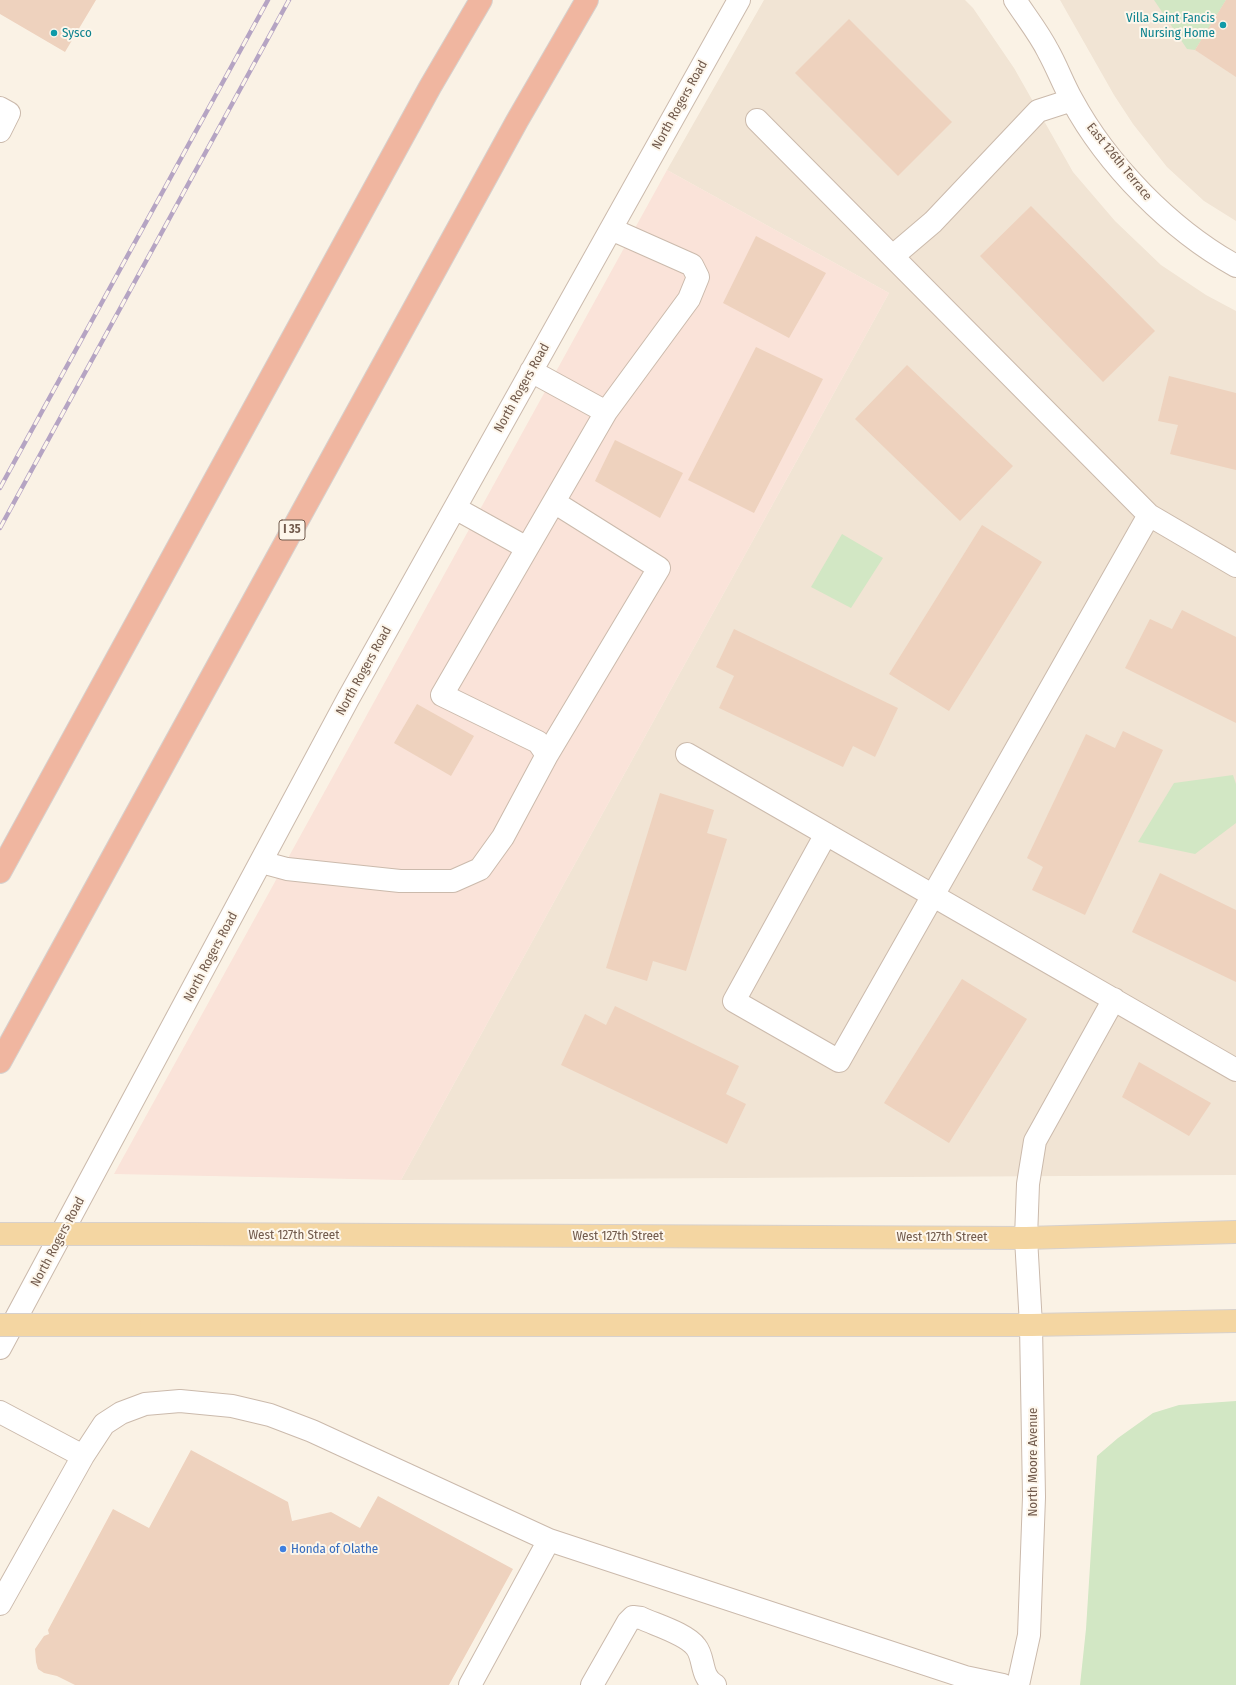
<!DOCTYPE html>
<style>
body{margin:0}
canvas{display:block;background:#faf2e5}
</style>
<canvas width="1236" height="1685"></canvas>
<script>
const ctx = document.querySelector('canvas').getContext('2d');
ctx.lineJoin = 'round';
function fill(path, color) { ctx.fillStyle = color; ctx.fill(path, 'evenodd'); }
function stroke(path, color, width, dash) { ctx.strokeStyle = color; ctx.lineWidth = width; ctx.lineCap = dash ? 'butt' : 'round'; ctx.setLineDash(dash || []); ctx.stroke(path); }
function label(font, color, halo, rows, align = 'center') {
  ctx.font = font + ' "Fira Sans Condensed",sans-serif'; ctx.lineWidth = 4; ctx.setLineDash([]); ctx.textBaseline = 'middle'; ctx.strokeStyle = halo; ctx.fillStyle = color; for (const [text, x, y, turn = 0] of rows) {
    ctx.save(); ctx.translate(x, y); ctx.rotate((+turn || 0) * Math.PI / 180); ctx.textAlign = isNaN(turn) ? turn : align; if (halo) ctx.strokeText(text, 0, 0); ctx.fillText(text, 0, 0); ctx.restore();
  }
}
const residential = new Path2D(`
 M764 0H965L973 8 1014 68 1073 172 1115 221 1161 265 1206 295 1236 311V1175L401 1180 889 293 667 170Z
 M1060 0H1236V221L1204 201 1167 167 1133 124 1114 95Z`);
const commercial = new Path2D(`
 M667 170 889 293 401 1180 114 1174Z`);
const green = new Path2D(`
 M1154 0H1226L1195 50 1187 49Z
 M842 534 883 558 851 608 811 587Z
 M1233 775 1236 784V823L1195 854 1138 842 1174 783Z
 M1236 1401V1685H1080L1086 1629 1097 1456 1118 1438 1153 1413 1179 1405Z`);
const building = new Path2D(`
 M0 0H96L65 52 0 14Z
 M1226 0H1236V77L1195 50Z
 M849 19 952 122 898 176 795 73Z
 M1031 206 1155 331 1103 382 980 256Z
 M756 236 826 273 789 338 723 303Z
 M756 347 823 379 754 513 688 480Z
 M907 365 1013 466 960 521 855 419Z
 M1169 376 1236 393V470L1170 454 1178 425 1158 421Z
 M615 440 683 473 660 518 595 481Z
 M982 525 1042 562 949 711 889 674Z
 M1182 610 1236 637V723L1125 668 1150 619 1172 629Z
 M734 629 898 708 875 757 853 746 843 767 719 708 734 676 716 667Z
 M417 704 474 736 451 776 394 743Z
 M1123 731 1163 750 1085 915 1032 890 1043 867 1027 858 1086 734 1115 748Z
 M660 793 714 810 707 833 727 839 686 971 653 961 647 981 606 968Z
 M1160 873 1236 910V982L1132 932Z
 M962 979 1027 1019 949 1143 884 1103Z
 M615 1006 739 1066 726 1094 746 1104 727 1144 561 1065 585 1014 606 1025Z
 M1139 1062 1211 1103 1189 1136 1122 1097Z
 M191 1450 288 1502 292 1521 331 1512 360 1528 378 1496 513 1569 449 1685H75L57 1676 44 1673 38 1669 36 1662 35 1649 44 1636 49 1634 48 1630 113 1509 149 1528Z`);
const minor = new Path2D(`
 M1015 0C1026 17 1039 33 1048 51 1057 67 1063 84 1072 100 1107 165 1171 230 1236 266
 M0 108 9 113 0 131
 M757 120 1149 515 1236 566
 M893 256 933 222 1038 111 1072 100
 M531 371 606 412
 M455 508 527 548
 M687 754 1236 1070
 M547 755 659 568 554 502
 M826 834 734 1001 839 1061 1149 515
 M261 862 287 869 400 881H453L480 869 503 837 547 755 538 742 442 695 606 412 689 299 698 277 692 265 611 229
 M0 1348 348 699 739 0
 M0 1412 83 1456
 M0 1604 83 1456 104 1424 121 1413 145 1404 180 1401 232 1406 270 1415 312 1431 549 1540 965 1677 1003 1685
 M470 1685 549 1540
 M592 1685 628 1622 633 1617 641 1618C656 1625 687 1634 696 1647 705 1658 700 1677 715 1685
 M1018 1685 1029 1635 1034 1497 1031 1325 1026 1238 1028 1184 1035 1141 1114 999`);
const major = new Path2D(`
 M189 1234 1026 1238 1236 1232
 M130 1325H1031L1236 1321`);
const highway = new Path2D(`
 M0 872 430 87 481 0
 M0 1062 517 121 587 0`);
const rail = new Path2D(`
 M0 488 268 0
 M0 528 289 0`);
const majorBridge = new Path2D(`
 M0 1234H189
 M0 1325H130`);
const markers = [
 [1223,25,4,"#0f9aa8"],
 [54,33,4,"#0f9aa8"],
 [283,1549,4,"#3f7fe0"]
];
const shields = [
 [292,530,26]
];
const shieldNames = [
 ["I 35",292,530]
];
const cultureNames = [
 ["Villa Saint Fancis",1215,18],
 ["Nursing Home",1215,33],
 ["Sysco",62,33,"left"]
];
const streetNames = [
 ["North Rogers Road",680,105,-61],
 ["East 126th Terrace",1119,162,51],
 ["North Rogers Road",522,388,-61],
 ["North Rogers Road",364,671,-61],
 ["North Rogers Road",211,957,-62],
 ["West 127th Street",294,1235],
 ["West 127th Street",618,1236],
 ["West 127th Street",942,1237],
 ["North Rogers Road",58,1242,-62],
 ["North Moore Avenue",1033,1462,-90]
];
const shopNames = [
 ["Honda of Olathe",291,1549]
];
fill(residential, '#f1e4d4');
fill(commercial, '#fae3d9');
fill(green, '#d2e7c4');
fill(building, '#eed2be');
stroke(minor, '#cbbaac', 24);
stroke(major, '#d7d1cd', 24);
stroke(highway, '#d7d1cd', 24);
stroke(minor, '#fff', 22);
stroke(major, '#f4d6a2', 22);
stroke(highway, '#f0b6a0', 22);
stroke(rail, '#b5a4c3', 4.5);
stroke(rail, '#fdf6eb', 3, [9]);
stroke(majorBridge, '#d7d1cd', 24, []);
stroke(majorBridge, '#f4d6a2', 22);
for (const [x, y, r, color] of markers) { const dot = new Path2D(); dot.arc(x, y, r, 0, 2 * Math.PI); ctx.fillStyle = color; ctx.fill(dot); stroke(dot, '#fdf6eb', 1.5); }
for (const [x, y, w] of shields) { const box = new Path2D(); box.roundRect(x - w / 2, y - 10, w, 20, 3); ctx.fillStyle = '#fdf6eb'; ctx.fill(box); stroke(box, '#715a4c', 1); }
label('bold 12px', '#715a4c', null, shieldNames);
label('13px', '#0d838f', '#fdf6eb', cultureNames, 'right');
label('13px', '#715a4c', '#fdf6eb', streetNames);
label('13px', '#366cbe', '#fdf6eb', shopNames, 'left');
</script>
